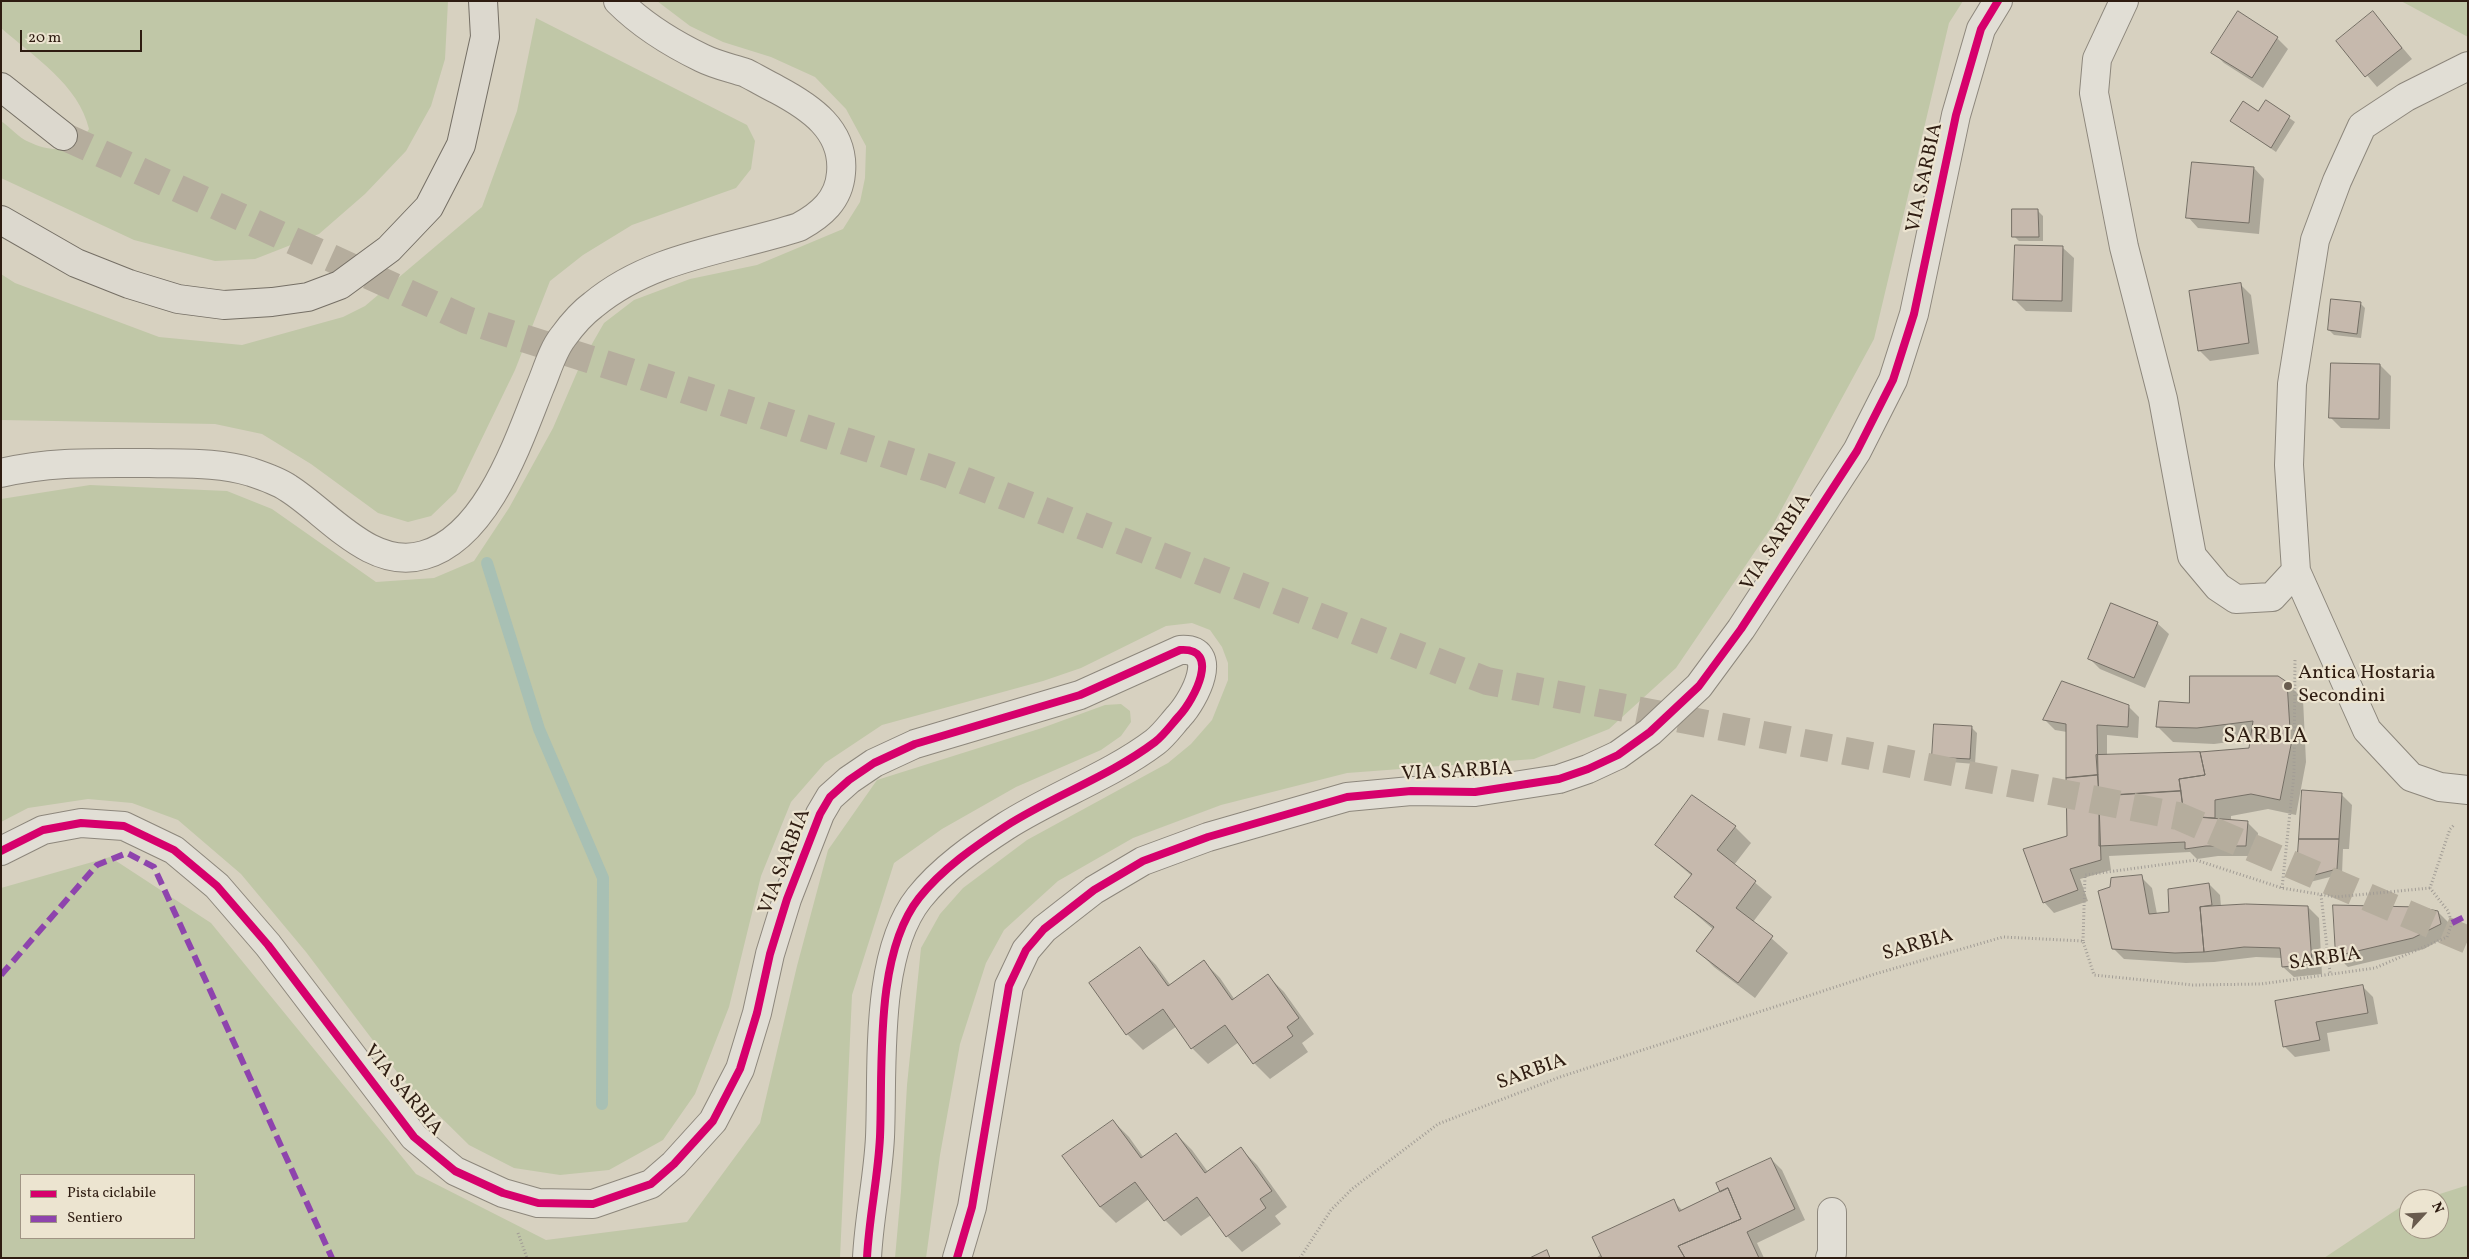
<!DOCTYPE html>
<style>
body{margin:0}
#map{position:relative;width:2469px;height:1259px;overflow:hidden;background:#d7d1c0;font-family:Vollkorn,serif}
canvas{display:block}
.frame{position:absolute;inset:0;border:2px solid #2e1c11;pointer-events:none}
.legend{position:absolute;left:20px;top:1174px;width:175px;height:65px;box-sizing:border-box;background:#ece4d0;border:1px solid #a09484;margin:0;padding:6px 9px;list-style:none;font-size:15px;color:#2e1c11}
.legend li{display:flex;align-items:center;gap:10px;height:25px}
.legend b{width:25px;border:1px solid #a09484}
.north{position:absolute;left:2399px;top:1189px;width:50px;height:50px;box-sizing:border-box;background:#ece4d0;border:1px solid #a09484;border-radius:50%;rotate:65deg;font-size:14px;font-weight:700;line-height:20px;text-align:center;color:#2e1c11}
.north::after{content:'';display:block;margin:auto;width:18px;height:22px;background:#695b4e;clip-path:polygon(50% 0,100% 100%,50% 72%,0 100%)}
.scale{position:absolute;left:20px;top:30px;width:122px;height:22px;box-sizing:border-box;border:2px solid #2e1c11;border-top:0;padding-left:6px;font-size:15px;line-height:18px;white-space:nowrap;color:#2e1c11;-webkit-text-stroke:4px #ece4d0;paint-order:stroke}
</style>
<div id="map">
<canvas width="2469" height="1259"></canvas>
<div class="frame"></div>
<ul class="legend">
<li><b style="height:6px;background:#d6006c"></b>Pista ciclabile</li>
<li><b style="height:6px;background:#8e44ad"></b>Sentiero</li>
</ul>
<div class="north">N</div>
<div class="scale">20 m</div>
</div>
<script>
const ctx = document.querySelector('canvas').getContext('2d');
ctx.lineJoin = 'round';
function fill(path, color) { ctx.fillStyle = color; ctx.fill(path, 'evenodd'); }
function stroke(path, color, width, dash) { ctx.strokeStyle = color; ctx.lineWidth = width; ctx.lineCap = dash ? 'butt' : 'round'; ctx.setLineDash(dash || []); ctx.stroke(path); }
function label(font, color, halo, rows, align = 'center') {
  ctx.font = font + ' Vollkorn,serif'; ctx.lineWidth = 4.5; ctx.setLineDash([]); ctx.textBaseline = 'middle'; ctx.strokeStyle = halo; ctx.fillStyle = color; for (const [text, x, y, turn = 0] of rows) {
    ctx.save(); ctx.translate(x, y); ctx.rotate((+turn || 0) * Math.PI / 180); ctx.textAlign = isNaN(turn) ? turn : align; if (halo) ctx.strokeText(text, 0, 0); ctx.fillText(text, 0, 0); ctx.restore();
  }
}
const green = new Path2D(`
 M1 1H448L445 59 431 106 406 151 365 194 319 234 255 259 215 261 134 240 1 178V121C10 127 19 138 29 142 52 153 76 153 89 129 79 85 33 56 1 28Z
 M657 1H1963L1949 23 1874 339 1773 525 1676 668 1609 729 1534 759 1347 773 1221 805 1133 838 1058 881 1004 930 986 963 960 1044 940 1155 926 1258H895L901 1191 907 1085 921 948 940 914 963 888 1027 840 1168 763 1191 744 1212 720 1228 680V663L1222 647 1210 630 1192 623 1166 626 1081 668 1043 681 882 725 825 763 791 802 761 876 729 1007 695 1094 663 1140 609 1170 560 1175 514 1168 469 1145 403 1080 306 952 241 874 178 820 132 803 88 799 28 808 1 822V499L90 485 227 491 272 509 376 582 434 578 474 561 509 508 553 428 581 363 604 323 634 300 690 279 757 265 843 229 860 202 865 178 866 146 846 109 815 77 771 57 723 42 690 26Z
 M2401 1H2468V37Z
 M536 18 747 125 755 141 751 169 736 188 632 225 583 255 550 281 515 370 456 492 431 516 408 522 378 513 311 464 262 434 215 424 1 420V274L15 283 159 337 242 345 343 317 365 306 482 207 517 111Z
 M1121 704 1130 711 1131 722 1121 736 1101 750 1016 787 942 829 894 863 852 995 840 1258H1V888L110 857 211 923 416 1174 546 1240 687 1222 760 1123 797 966 828 850 877 780 1042 728 1105 705ZM194 1175V1238H21V1175Z
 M2468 1185V1258H2324L2402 1206 2409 1204V1229H2439V1199H2424Z`);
const shadow = new Path2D(`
 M2239 13 2277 38 2288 49 2263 88 2224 63 2213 52Z
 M2373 13 2412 59 2377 87 2338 41Z
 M2266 102 2295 122 2276 152 2232 121 2258 113Z
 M2254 168 2264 179 2259 234 2198 228 2188 217Z
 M2038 211 2043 216V241H2019L2014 236Z
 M2063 248 2074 258 2072 312 2026 311 2015 300Z
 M2240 284 2251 295 2259 354 2210 361 2199 350Z
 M2360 303 2365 308 2361 338 2334 335 2329 330Z
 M2380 365 2391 376 2390 429 2341 428 2330 417Z
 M2112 605 2158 624 2169 634 2145 688 2100 669 2089 658Z
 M2287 683 2303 699 2306 762 2296 815 2268 809 2231 816V821L2248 823 2258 833 2257 856H2218L2197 859 2190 852 2109 856 2111 870 2080 879 2088 901 2054 913 2044 902 2068 837 2067 732 2055 730 2044 719 2128 706 2139 717 2138 738 2107 735V756L2200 753 2250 749 2252 739 2214 744 2173 742 2157 726 2191 704Z
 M1972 728 1977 733 1975 764 1938 761 1933 756Z
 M2341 794 2352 805 2349 849H2343L2342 874 2302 884 2297 879Z
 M1735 827 1751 843 1734 865 1772 897 1753 922 1788 953 1755 998 1714 967 1698 951 1714 930 1676 897 1692 876 1656 845Z
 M2141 877 2152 888 2157 914H2170L2209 884 2220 895 2221 906 2308 907 2319 918 2322 974 2294 977 2283 967 2282 958 2256 957 2214 962 2186 963 2124 959 2113 948Z
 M2334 906 2438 912 2449 923 2451 934 2424 949 2348 967 2337 956Z
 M1140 949 1156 965 1171 986 1204 962 1220 978 1235 1000 1268 976 1284 992 1314 1034 1302 1043 1308 1052 1270 1079 1254 1063 1239 1042 1208 1064 1192 1048 1177 1026 1143 1050 1127 1034 1091 984Z
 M2362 986 2373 997 2378 1024 2327 1033 2330 1051 2295 1057 2284 1046Z
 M1113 1121 1129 1137 1144 1158 1176 1134 1192 1150 1208 1172 1241 1149 1257 1165 1287 1207 1275 1216 1281 1224 1242 1252 1227 1236 1211 1215 1181 1236 1165 1220 1149 1199 1116 1223 1100 1207 1064 1156Z
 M1771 1159 1782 1170 1805 1220 1757 1243 1764 1258H1596L1673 1201 1683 1211 1722 1192Z`);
const stream = new Path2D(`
 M487 563 539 729 603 878 602 1104`);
const building = new Path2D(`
 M2238 11 2278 37 2252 78 2211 53Z
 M2373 11 2402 48 2365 77 2336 41Z
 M2266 100 2290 116 2271 148 2230 121 2243 101 2258 111Z
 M2192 162 2254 167 2249 223 2186 218Z
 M2012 209H2038L2039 237H2012Z
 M2015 245 2063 246 2062 301 2013 300Z
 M2241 283 2249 343 2198 351 2189 291Z
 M2331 299 2361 302 2357 334 2328 330Z
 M2331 363 2380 364 2379 419 2329 418Z
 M2111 603 2158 622 2134 678 2088 659Z
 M2190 676H2278L2287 682 2291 745 2280 800 2251 794 2215 800V818L2184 816 2179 779 2205 775 2200 752 2249 748 2253 721 2197 728 2156 727 2159 701 2189 703Z
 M2062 681 2129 705 2128 727 2097 725 2098 775 2066 778V724L2043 720Z
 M1934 724 1972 726 1970 759 1932 757Z
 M2200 752 2205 775 2179 779 2181 791 2099 796 2096 755Z
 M2098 775 2101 860 2070 869 2078 890 2043 903 2023 849 2067 836 2066 778Z
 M2302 790 2342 793 2339 839H2299Z
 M2181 791 2184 816 2248 821 2246 846H2206L2185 849V842L2099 846V796Z
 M1692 795 1736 826 1717 850 1756 881 1736 908 1773 936 1738 983 1696 951 1714 927 1674 897 1692 874 1655 845Z
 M2299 839H2339L2337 869 2296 880Z
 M2142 875 2149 914 2169 912 2168 889 2209 883 2212 905 2200 907 2204 952 2175 953 2112 949 2098 891 2110 887 2111 878Z
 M2246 904 2308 906 2312 964 2282 967 2280 948 2244 947 2204 952 2200 907Z
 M2333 905 2418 907 2438 911 2441 924 2413 938 2336 956Z
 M1140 947 1168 986 1204 960 1232 1000 1268 974 1299 1018 1287 1027 1293 1036 1253 1064 1225 1025 1191 1049 1163 1009 1126 1035 1089 983Z
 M2363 985 2368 1013 2316 1022 2320 1040 2283 1047 2275 1001Z
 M1113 1120 1141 1158 1176 1133 1205 1173 1241 1147 1272 1191 1260 1199 1266 1208 1226 1237 1197 1197 1164 1221 1135 1182 1100 1207 1062 1156Z
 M1771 1158 1795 1209 1747 1232 1759 1258H1685L1678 1246 1741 1219 1728 1188 1720 1192 1716 1183Z
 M1728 1188 1741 1219 1678 1246 1685 1258H1602L1592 1237 1674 1199 1679 1211Z
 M1547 1250 1550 1258H1530Z`);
const highwayTunnel = new Path2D(`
 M63 136 467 320 942 472 1487 681 2178 816 2468 940`);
const path = new Path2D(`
 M2282 888 2294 774 2295 660
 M2321 895 2330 973
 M2083 941 2085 875 2196 860 2282 888 2336 897 2430 888
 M518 1233 527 1258
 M1300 1258 1331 1210 1352 1189 1438 1124 1560 1077 1875 974 2003 937 2083 941 2094 975 2193 985 2261 984 2375 968 2447 937 2452 923 2448 911 2430 888 2450 829 2455 824`);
const minor = new Path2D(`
 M2124 1 2097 59 2094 93 2124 247 2163 399 2192 556 2218 587 2236 599 2272 597 2296 571
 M2468 66 2406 97 2362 126 2337 181 2315 240 2292 384 2289 465 2296 571 2367 730 2411 777 2440 787 2468 790
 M1 473C50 461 99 463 149 463 183 464 218 462 251 472 263 476 278 481 288 488 328 513 371 571 424 555 487 537 518 442 540 387 547 371 552 351 563 337 571 326 582 313 593 305 652 256 728 250 799 227 821 215 839 200 841 173 845 130 810 107 776 89 766 84 756 78 746 73 731 68 716 65 702 58 671 43 643 26 618 1
 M1 851 43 830 81 823 124 826 174 850 217 886 268 945 414 1137 455 1171 503 1193 538 1203 593 1204 651 1184 674 1164 713 1121 740 1069 757 1013 770 954 787 899 820 814 830 797 849 780 874 763 915 744 1080 695 1180 650C1222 647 1194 700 1179 716 1171 725 1164 735 1155 742 1110 776 1053 796 1006 826 975 846 942 869 919 898 874 955 883 1068 880 1137 878 1178 869 1217 867 1258
 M957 1258 972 1207 1009 986 1026 950 1044 929 1094 890 1143 861 1208 837 1347 797 1411 791 1475 792 1559 779 1588 769 1618 755 1650 732 1699 686 1741 629 1818 511 1857 451 1893 380 1914 314 1956 115 1981 29 1998 1
 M1830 1258 1832 1253V1212`);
const highway = new Path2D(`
 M1 87 63 136
 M1 220 76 263 129 284 178 299 224 305 272 302 308 297 340 285 389 249 429 207 461 145 485 37 483 1`);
const quiet = new Path2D(`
 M2452 923 2468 915
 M1 975 97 865 127 853 154 867 332 1258`);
const cycleway = new Path2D(`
 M1 851 43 830 81 823 124 826 174 850 217 886 268 945 414 1137 455 1171 503 1193 538 1203 593 1204 651 1184 674 1164 713 1121 740 1069 757 1013 770 954 787 899 820 814 830 797 849 780 874 763 915 744 1080 695 1180 650C1222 647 1194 700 1179 716 1171 725 1164 735 1155 742 1110 776 1053 796 1006 826 975 846 942 869 919 898 874 955 883 1068 880 1137 878 1178 869 1217 867 1258
 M957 1258 972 1207 1009 986 1026 950 1044 929 1094 890 1143 861 1208 837 1347 797 1411 791 1475 792 1559 779 1588 769 1618 755 1650 732 1699 686 1741 629 1818 511 1857 451 1893 380 1914 314 1956 115 1981 29 1998 1`);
const markers = [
 [2288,686,5,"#695b4e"]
];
const streetNames = [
 ["VIA SARBIA",1926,178,-78],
 ["VIA SARBIA",1777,543,-57],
 ["VIA SARBIA",1457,773,-3],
 ["VIA SARBIA",786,862,-69],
 ["SARBIA",1918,946,-16],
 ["SARBIA",2325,960,-8],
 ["SARBIA",1532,1073,-20],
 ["VIA SARBIA",402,1091,50]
];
const poiNames = [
 ["Antica Hostaria",2298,674],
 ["Secondini",2298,697]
];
const quarterNames = [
 ["SARBIA",2266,738]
];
fill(green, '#c0c7a7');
fill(shadow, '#0003');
stroke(stream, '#a8c0b4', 12);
fill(building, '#c6b9ad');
stroke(building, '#756f65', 1);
stroke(highwayTunnel, '#b5ad9d', 28, [28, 14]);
stroke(minor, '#8d877c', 30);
stroke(highway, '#756f65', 30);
stroke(path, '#a19c95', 3, [1, 2.5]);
stroke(minor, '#e1ded5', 28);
stroke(highway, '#dcd8ce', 28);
stroke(quiet, '#8e44ad', 6, [12, 6]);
stroke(cycleway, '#d6006c', 8);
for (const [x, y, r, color] of markers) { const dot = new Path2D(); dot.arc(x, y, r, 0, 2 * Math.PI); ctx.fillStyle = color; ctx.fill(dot); stroke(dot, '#ece4d0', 2); }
label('20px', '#2e1c11', '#ece4d0', streetNames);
label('20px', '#2e1c11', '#ece4d0', poiNames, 'left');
ctx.letterSpacing = '1px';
label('22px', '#2e1c11', '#ece4d0', quarterNames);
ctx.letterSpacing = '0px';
</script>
